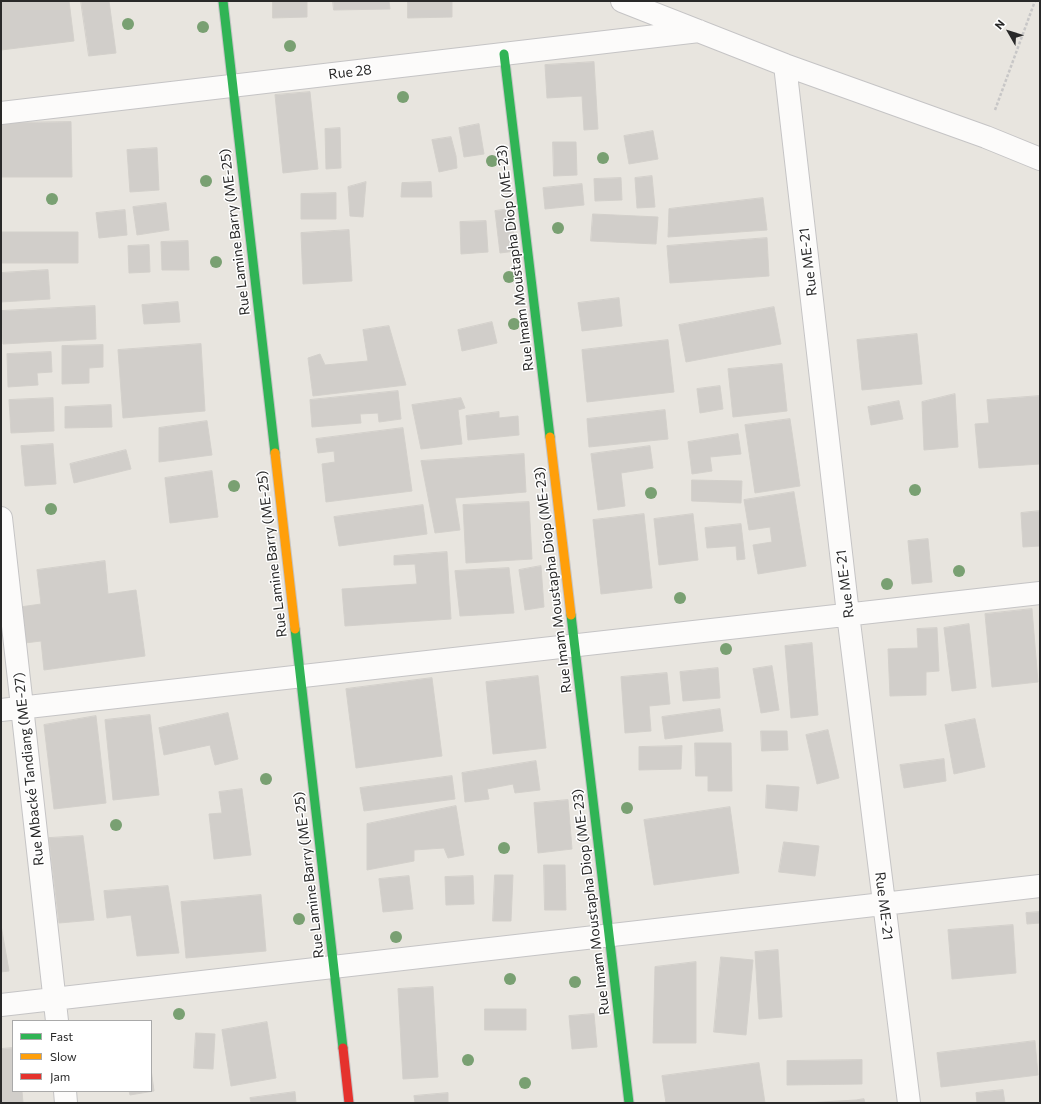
<!DOCTYPE html>
<meta charset="utf-8">
<style>
body{margin:0}
#map{position:relative;width:1041px;height:1104px;overflow:hidden;background:#e8e5df;font-family:Commissioner,sans-serif}
canvas{display:block}
.frame{position:absolute;inset:0;border:2px solid #292929;pointer-events:none}
.legend{position:absolute;left:12px;top:1020px;width:140px;height:72px;box-sizing:border-box;background:#fff;border:1px solid #a9a9a9;margin:0;padding:5px 7px;list-style:none;font-size:12px;color:#292929}
.legend li{display:flex;align-items:center;gap:8px;height:20px}
.legend b{width:20px;border:1px solid #a9a9a9}
.north{position:absolute;left:989px;top:12px;width:40px;height:40px;-webkit-text-stroke:3px #fff;paint-order:stroke;rotate:309deg;font-size:11px;font-weight:700;line-height:16px;text-align:center;color:#292929}
.north::after{content:'';display:block;margin:auto;width:14px;height:18px;background:#292929;clip-path:polygon(50% 0,100% 100%,50% 72%,0 100%)}
</style>
<div id="map">
<canvas width="1041" height="1104"></canvas>
<div class="frame"></div>
<ul class="legend">
<li><b style="height:5px;background:#30b455"></b>Fast</li>
<li><b style="height:5px;background:#ff9f0a"></b>Slow</li>
<li><b style="height:5px;background:#e5322d"></b>Jam</li>
</ul>
<div class="north">N</div>
</div>
<script>
const ctx = document.querySelector('canvas').getContext('2d');
ctx.lineJoin = 'round';
function fill(path, color) { ctx.fillStyle = color; ctx.fill(path, 'evenodd'); }
function stroke(path, color, width, dash) { ctx.strokeStyle = color; ctx.lineWidth = width; ctx.lineCap = dash ? 'butt' : 'round'; ctx.setLineDash(dash || []); ctx.stroke(path); }
function label(font, color, halo, rows, align = 'center') {
  ctx.font = font + ' Commissioner,sans-serif'; ctx.lineWidth = 3; ctx.setLineDash([]); ctx.textBaseline = 'middle'; ctx.strokeStyle = halo; ctx.fillStyle = color; for (const [text, x, y, turn = 0] of rows) {
    ctx.save(); ctx.translate(x, y); ctx.rotate((+turn || 0) * Math.PI / 180); ctx.textAlign = isNaN(turn) ? turn : align; if (halo) ctx.strokeText(text, 0, 0); ctx.fillText(text, 0, 0); ctx.restore();
  }
}
const building = new Path2D(`
 M1 1H69L74 41 1 50Z
 M81 1H109L116 53 89 56Z
 M273 1H307V17L273 18Z
 M333 1H389L390 9 334 10Z
 M408 1H452V17L408 18Z
 M594 62 598 129 584 130 582 96 547 98 545 65Z
 M310 92 318 169 283 173 275 95Z
 M71 122 72 177H1V123Z
 M479 124 484 154 464 157 459 128Z
 M340 128 341 168 326 169 325 129Z
 M653 131 658 159 629 164 624 136Z
 M451 137 456 156 457 168 439 172 432 140Z
 M553 142H576L577 175 554 176Z
 M157 148 159 190 130 192 127 150Z
 M652 176 655 207 637 208 635 178Z
 M621 178 622 200 595 201 594 179Z
 M366 182 363 217 350 216 348 187Z
 M431 182 432 197H401L402 183Z
 M582 184 584 205 545 209 543 188Z
 M336 193V219H301V194Z
 M763 198 767 230 668 237 669 209Z
 M166 203 169 230 137 235 133 207Z
 M510 209 516 251 500 253 495 211Z
 M125 210 127 235 99 238 96 213Z
 M593 214 658 217 656 244 591 241Z
 M486 221 488 252 461 254 460 222Z
 M349 230 352 281 303 284 301 233Z
 M1 232H78V263H1Z
 M767 238 769 276 670 283 667 246Z
 M188 241 189 270H162L161 242Z
 M149 245 150 272 129 273 128 246Z
 M48 270 50 299 1 302V273Z
 M619 298 622 326 582 331 578 303Z
 M178 302 180 322 144 324 142 305Z
 M95 306 96 339 3 344 1 311Z
 M774 307 781 344 686 362 679 325Z
 M492 322 497 343 462 351 458 330Z
 M389 326 406 385 313 396 308 358 320 354 325 365 368 361 363 330Z
 M917 334 922 384 862 390 857 340Z
 M668 340 674 392 587 402 582 350Z
 M201 344 205 411 123 418 118 350Z
 M103 345V367L89 368V383L62 384V346Z
 M51 352 52 372 37 373 38 385 8 387 7 354Z
 M782 364 787 411 733 417 728 369Z
 M720 386 723 409 700 413 697 389Z
 M398 391 401 419 379 422 378 413 360 414 361 423 312 427 310 400Z
 M955 394 958 447 924 450 922 402Z
 M1040 396V464L979 468 975 424 989 423 987 400Z
 M53 398 54 431 11 433 9 400Z
 M461 398 465 408 458 410 462 444 421 449 412 405Z
 M899 401 903 419 871 425 868 407Z
 M111 405 112 427 65 428V407Z
 M665 410 668 439 589 447 587 419Z
 M499 412V418L518 416 519 435 468 440 466 416Z
 M790 419 800 486 755 493 745 425Z
 M207 421 212 455 159 462V428Z
 M403 428 412 491 326 502 322 464 335 462 334 451 318 453 316 439Z
 M738 434 741 454 710 457 712 471 692 474 688 442Z
 M53 444 56 484 25 486 21 446Z
 M650 446 653 468 621 473 625 506 598 510 591 454Z
 M126 450 131 469 74 483 70 464Z
 M524 454 526 492 455 498 460 530 435 533 421 461Z
 M212 471 218 517 170 523 165 478Z
 M692 480 742 481 741 503 692 501Z
 M794 492 806 566 758 574 753 545 772 542 770 527 749 530 744 500Z
 M529 502 532 559 466 563 463 505Z
 M423 505 427 534 339 546 334 517Z
 M1040 511V546L1023 547 1021 513Z
 M644 514 652 588 601 594 593 520Z
 M693 514 698 560 659 565 654 519Z
 M741 524 745 559 737 560 736 546 707 548 705 528Z
 M928 539 932 582 912 584 908 541Z
 M447 552 451 619 345 626 342 589 417 584 415 564 394 565V556Z
 M105 561 108 594 136 590 145 656 44 670 41 641 25 643 20 607 41 604 37 570Z
 M541 566 544 607 525 610 519 570Z
 M509 568 514 613 460 616 455 571Z
 M1032 609 1038 682 992 687 985 614Z
 M969 624 976 688 952 691 944 628Z
 M937 628 939 671 926 672V695L890 696 888 649 918 648 917 629Z
 M812 643 818 715 791 718 785 646Z
 M772 666 779 710 761 713 753 669Z
 M718 668 720 698 683 701 680 672Z
 M667 673 670 704 649 706 651 731 625 733 621 677Z
 M538 676 546 748 493 754 486 682Z
 M432 678 442 756 356 768 346 689Z
 M720 709 723 731 665 739 662 717Z
 M228 713 238 759 215 765 210 745 164 755 159 728Z
 M150 715 159 795 113 800 105 720Z
 M96 716 106 803 54 809 44 725Z
 M975 719 985 767 954 774 945 725Z
 M828 730 839 778 817 784 806 735Z
 M761 731H787L788 750 762 751Z
 M695 743H731L732 791H708V776H696Z
 M682 746 681 769 639 770V747Z
 M944 759 946 781 904 788 900 765Z
 M536 761 540 790 515 793 513 784 487 789 489 799 465 802 462 773Z
 M452 776 455 799 364 811 360 788Z
 M767 785 799 787 797 811 766 808Z
 M242 789 251 855 214 859 209 814 222 813 219 792Z
 M568 800 572 849 538 853 534 803Z
 M456 806 464 855 448 858 444 848 414 850V861L367 870V824Z
 M730 807 739 873 654 885 644 820Z
 M83 836 94 920 59 923 49 838Z
 M784 842 819 846 815 876 779 872Z
 M544 865H565L566 910H545Z
 M495 875H513L511 921H493Z
 M409 876 413 909 383 912 379 879Z
 M473 876 474 904 446 905 445 877Z
 M168 886 179 953 137 956 131 915 107 918 104 891Z
 M261 895 266 951 186 958 181 902Z
 M1040 912V923L1027 924 1026 913Z
 M1 925 9 971 1 972Z
 M1013 925 1016 973 952 979 948 930Z
 M778 950 782 1017 759 1019 755 952Z
 M721 957 753 960 746 1035 714 1032Z
 M696 962V1043H653L655 967Z
 M433 987 438 1077 403 1079 398 989Z
 M485 1009H526V1030H485Z
 M594 1014 597 1047 572 1049 569 1016Z
 M267 1022 276 1078 231 1086 222 1030Z
 M196 1033 215 1034 213 1069 194 1068Z
 M1035 1041 1038 1075 941 1087 937 1053Z
 M13 1048V1091H22L23 1103H1V1049Z
 M862 1060V1084L787 1085V1061Z
 M759 1063 765 1103H666L662 1076Z
 M151 1069 154 1091 130 1095 129 1091H151Z
 M1003 1090 1005 1103H977L976 1093Z
 M295 1092 296 1103H251L250 1098Z
 M448 1093V1103H415L414 1096Z
 M864 1099 865 1103H806L856 1100Z`);
const path = new Path2D(`
 M995 110 1035 1`);
const street = new Path2D(`
 M622 1 785 65 986 137 1040 159
 M785 65 848 614 909 1103
 M1 113 699 31
 M1 518 57 1021
 M1 710 1040 593
 M1 1005 1040 886
 M65 1091 66 1103`);
const fast = new Path2D(`
 M223 1 275 453
 M504 54 550 437
 M571 615 629 1103
 M295 629 343 1048`);
const slow = new Path2D(`
 M550 437 571 615
 M275 453 295 629`);
const jam = new Path2D(`
 M343 1048 349 1103`);
const trees = [
 [128,24],
 [203,27],
 [290,46],
 [403,97],
 [603,158],
 [492,161],
 [206,181],
 [52,199],
 [558,228],
 [216,262],
 [509,277],
 [514,324],
 [234,486],
 [915,490],
 [651,493],
 [51,509],
 [959,571],
 [887,584],
 [680,598],
 [726,649],
 [266,779],
 [627,808],
 [116,825],
 [504,848],
 [299,919],
 [396,937],
 [510,979],
 [575,982],
 [179,1014],
 [468,1060],
 [525,1083]
];
const streetNames = [
 ["Rue 28",350,72,-7],
 ["Rue Lamine Barry (ME-25)",235,232,-97],
 ["Rue Imam Moustapha Diop (ME-23)",515,258,-97],
 ["Rue ME-21",808,262,-97],
 ["Rue Lamine Barry (ME-25)",272,554,-97],
 ["Rue Imam Moustapha Diop (ME-23)",553,580,-97],
 ["Rue ME-21",845,584,-97],
 ["Rue Mbacké Tandiang (ME-27)",29,769,-96],
 ["Rue Lamine Barry (ME-25)",309,875,-97],
 ["Rue Imam Moustapha Diop (ME-23)",591,902,-97],
 ["Rue ME-21",884,906,83]
];
fill(building, '#d1ceca');
stroke(building, '#d3d0cb', 1);
stroke(street, '#c5c4c5', 24);
stroke(fast, '#c5c4c5', 11);
stroke(slow, '#c5c4c5', 11);
stroke(jam, '#c5c4c5', 11);
stroke(path, '#c8c7c7', 2.5, [3, 2]);
stroke(street, '#fcfbfa', 22);
stroke(fast, '#30b455', 9);
stroke(slow, '#ff9f0a', 9);
stroke(jam, '#e5322d', 9);
ctx.fillStyle = '#79a072';
for (const [x, y] of trees) { ctx.beginPath(); ctx.arc(x, y, 6, 0, 2 * Math.PI); ctx.fill(); }
label('14px', '#292929', '#fff', streetNames);
</script>
